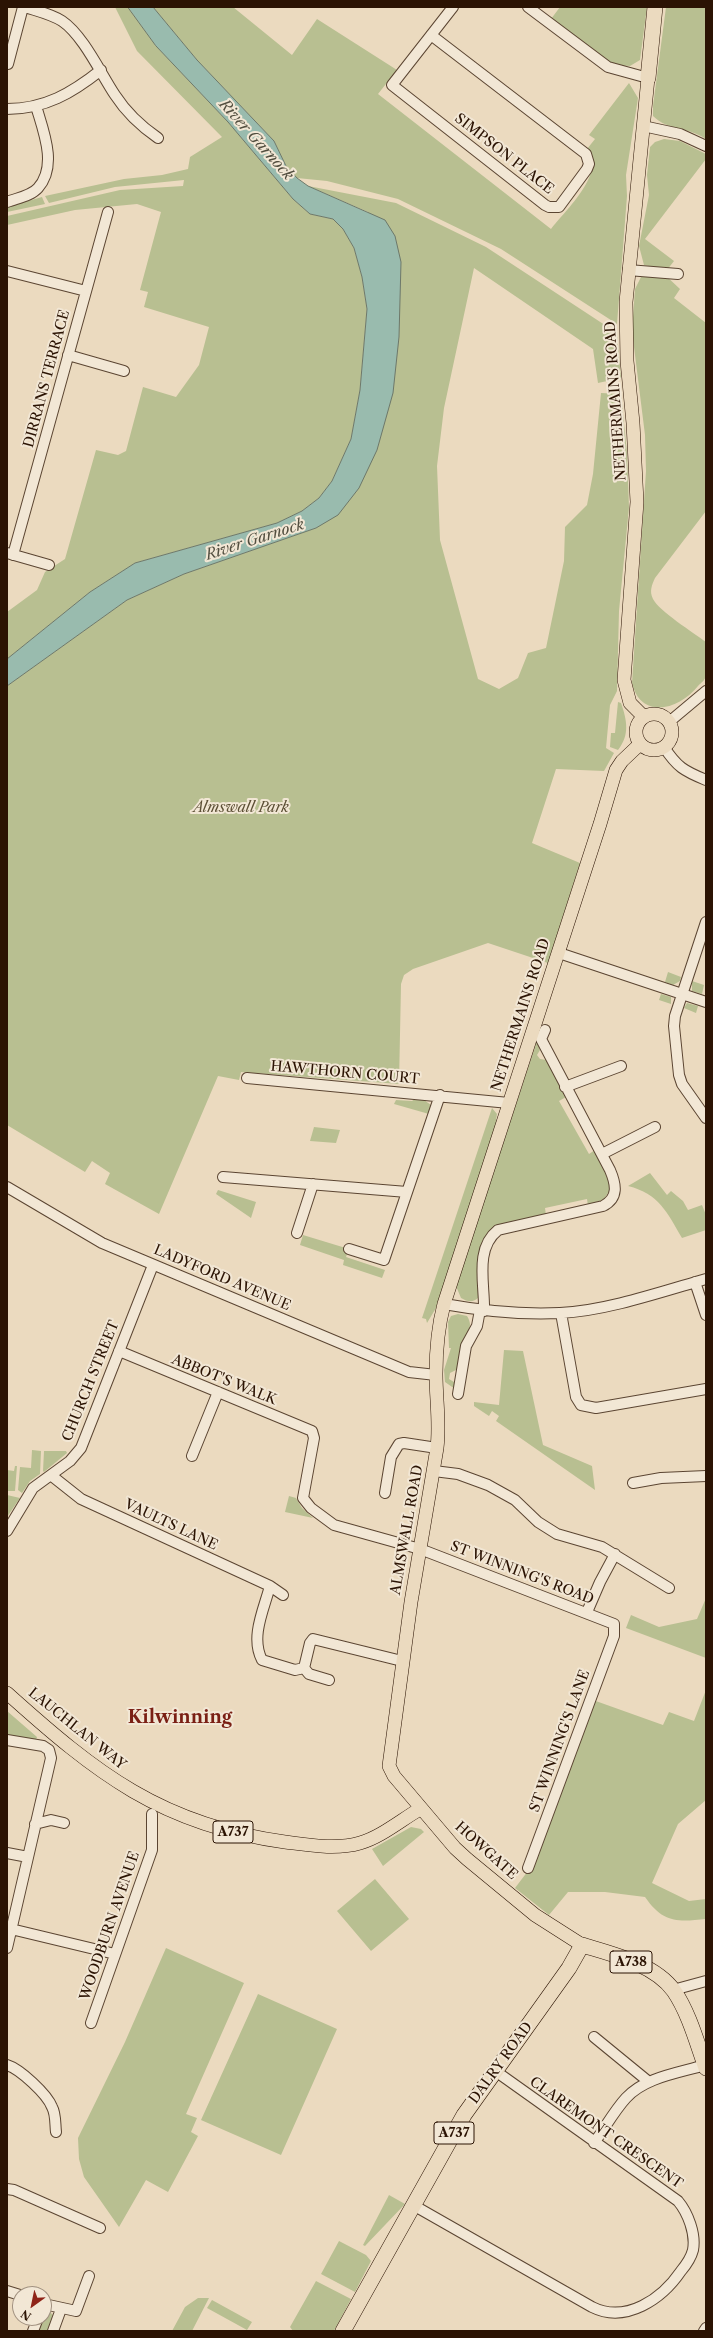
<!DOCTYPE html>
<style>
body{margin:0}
#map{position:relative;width:713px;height:2338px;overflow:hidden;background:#ebdabf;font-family:"Libre Caslon Text",serif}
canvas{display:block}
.frame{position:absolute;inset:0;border:8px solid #2b1303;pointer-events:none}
.north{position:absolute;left:12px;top:2286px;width:40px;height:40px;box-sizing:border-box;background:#f2e7d5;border:1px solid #a29281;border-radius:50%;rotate:213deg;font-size:11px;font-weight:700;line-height:16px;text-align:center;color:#2b1303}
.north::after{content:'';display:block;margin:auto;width:14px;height:18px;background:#8f2418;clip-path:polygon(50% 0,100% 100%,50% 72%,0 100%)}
</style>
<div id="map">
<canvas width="713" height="2338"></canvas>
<div class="frame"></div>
<div class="north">N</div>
</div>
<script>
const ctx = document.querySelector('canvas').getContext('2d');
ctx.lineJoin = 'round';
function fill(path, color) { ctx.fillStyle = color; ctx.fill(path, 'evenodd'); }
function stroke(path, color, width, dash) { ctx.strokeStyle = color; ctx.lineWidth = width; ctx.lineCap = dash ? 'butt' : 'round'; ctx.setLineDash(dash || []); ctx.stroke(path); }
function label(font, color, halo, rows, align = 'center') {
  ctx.font = font + ' "Libre Caslon Text",serif'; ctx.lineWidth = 4; ctx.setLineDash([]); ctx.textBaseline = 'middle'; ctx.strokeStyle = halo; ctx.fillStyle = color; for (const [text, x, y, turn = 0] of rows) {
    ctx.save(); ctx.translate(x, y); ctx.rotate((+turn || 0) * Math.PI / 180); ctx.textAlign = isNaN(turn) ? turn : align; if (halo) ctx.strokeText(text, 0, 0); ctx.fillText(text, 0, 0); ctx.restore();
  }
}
const green = new Path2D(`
 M115 7H128L156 46 228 122 293 199 310 214 333 219 343 229 354 248 362 277 367 309 360 390 351 439 332 481 319 498 302 511 277 523 135 563 90 592 7 659V612L37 590 45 572 65 559 96 450 118 455 126 451 143 387 176 397 199 365 209 327 144 307 148 292 140 290 161 212 137 204 75 210 7 225V216L120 190 183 186 184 180 115 187 49 203 45 196 124 179 162 175 188 169 190 157 222 137 137 51Z
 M153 7H233L292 55 317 19 397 70 378 94 551 229C566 210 607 172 587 149L595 139 589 135 629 83 638 98 626 175 627 196 617 324 501 249 398 199 327 181 297 178 286 166 274 141 197 60Z
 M560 7H647L640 60 630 66 613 65 551 19Z
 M666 7H706V139C689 127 668 131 653 116V106Z
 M664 139 680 141 706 154V159L645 239 674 261 667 270 644 265 639 246 649 195 647 175 650 147 655 142Z
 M308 186 396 203 486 247 617 333 621 378 598 383 593 349 474 268 444 408 437 466 440 540 478 679 499 689 518 678 528 653 546 648 564 561 565 527 587 505 593 474 601 393 621 394 627 453 629 507 619 611 617 691 610 705 606 748 614 753 604 771 556 769 532 843 580 863 548 963 488 943 413 969 404 975 401 984 399 1084 241 1072 239 1080 218 1076 159 1214 105 1184 110 1173 92 1161 85 1172 7 1125V686L127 600 184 574 316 528 377 450 368 212Z
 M42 197 45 204 7 212V207Z
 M664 274 680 289 674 298 706 323V511L655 578C652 585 649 591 653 599 659 611 694 633 706 642 706 652 709 667 706 676 705 680 701 683 698 686 679 710 641 720 632 683L646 471 645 435 632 331 635 289 642 275Z
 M618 702 621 703C627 720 630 735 618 750L610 747 611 733H615Z
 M668 972 681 977 680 981 673 985 665 982Z
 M692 981 704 985 702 994 692 991Z
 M661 994 671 997V1004L659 1000Z
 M687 1003 698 1006 696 1013 684 1008Z
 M537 1041 540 1050 537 1055 540 1059 547 1060 566 1097 559 1101 589 1154 595 1150 609 1176 610 1190 604 1199 588 1206 587 1199 545 1208 546 1215 499 1225 489 1233 477 1275 479 1297C473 1303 468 1302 461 1298L456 1286Z
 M416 1098 424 1100 431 1105 429 1114 394 1104 396 1100 412 1101Z
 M492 1108 497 1114 496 1120 498 1121 436 1308 427 1323 426 1319 422 1318Z
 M314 1127 340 1130 336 1143 310 1141Z
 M650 1173 667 1195 671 1191 683 1201 688 1210 702 1205 706 1215V1230L682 1238C667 1212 659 1194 628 1186Z
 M218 1190 256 1202 251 1218 216 1194Z
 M303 1235 349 1249 346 1257 385 1270 382 1278 343 1265 344 1260 300 1245Z
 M458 1314 467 1316C475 1329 465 1332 462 1343 460 1351 459 1360 458 1369L450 1373 449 1379 454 1382 455 1389 445 1382 444 1370 451 1348H449L448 1322 451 1316Z
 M504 1350 523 1351 543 1445 592 1466 595 1490 496 1421 499 1416 492 1411 489 1416 474 1406V1402L499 1405Z
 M32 1450 41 1451 40 1474 30 1481 22 1493 18 1490 20 1467 31 1468Z
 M44 1451H66L67 1453 44 1472 43 1471Z
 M15 1466H17L15 1491H7V1470L14 1471Z
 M7 1495 20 1498 7 1517Z
 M289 1496 296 1498 302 1508 313 1518 285 1512Z
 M706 1598V1658L626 1628 631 1615 659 1627 697 1619Z
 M706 1690V1800L678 1824 652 1883 689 1901 706 1899V1919C677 1922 663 1923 645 1897L605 1892H568L549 1915 515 1888 531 1867 593 1700 663 1725 669 1712 694 1721Z
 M7 1711 37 1737 36 1740 7 1735Z
 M411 1827 421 1829 424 1832 383 1866 372 1849Z
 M375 1879 409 1919 371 1951 337 1911Z
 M166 1948 244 1983 186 2114 197 2118 191 2132 198 2136 168 2192 146 2180 119 2227 84 2177 79 2159 78 2138 125 2042Z
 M258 1994 337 2029 281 2155 201 2120Z
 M389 2195 405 2204 365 2246 363 2245Z
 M339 2241 366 2255 371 2261 355 2292 321 2274Z
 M316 2281 351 2299 334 2331H293L290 2327Z
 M198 2298H209L192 2331H172L185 2307Z
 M212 2300 252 2322 247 2330 207 2308Z
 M49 2311 54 2316 49 2331H38L45 2313Z`);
const water = new Path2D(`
 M128 7H153L197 60 274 141 286 166 297 178 308 186 385 220 395 236 401 262 399 337 393 393 377 450 359 488 338 515 316 528 184 574 127 600 7 686V659L90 592 135 563 277 523 302 511 319 498 332 481 351 439 360 390 367 309 362 277 354 248 343 229 333 219 310 214 293 199 228 122 156 46Z`);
const minor = new Path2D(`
 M25 7C37 11 51 14 62 21 83 35 101 74 115 95 126 112 142 127 158 138
 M528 7 608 67 648 78
 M431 35 586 154 589 164 587 169 559 207H549L545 205 392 85 453 7
 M8 64 23 7
 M7 109C45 109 72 93 101 70
 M643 126 680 134 706 146
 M7 202C17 198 31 196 38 188 58 166 43 130 36 106
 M628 270 678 274
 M7 271 86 291
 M68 355 124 371
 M7 553 49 565
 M13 555 108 212
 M669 722 706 691
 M664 747C677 767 684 771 706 780
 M706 922 675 1016 674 1026 679 1075 682 1084 706 1118
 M559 953 706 1002
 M247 1078 509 1103
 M565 1087 621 1066
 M602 1154 655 1127
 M223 1177 407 1192
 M7 1187 102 1243 409 1372 436 1375
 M297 1233 313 1184
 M349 1249 384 1260 440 1095
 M695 1282 706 1315
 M444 1304C483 1311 520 1315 560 1313 605 1311 661 1292 706 1279
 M484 1311C485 1285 474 1249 498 1230L603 1206C619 1198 616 1184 610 1170L541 1039 545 1030
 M561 1313 576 1397 581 1405 596 1408 706 1389
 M119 1351 312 1431 314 1438 303 1498 311 1508 334 1525 420 1549 614 1624V1636L528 1868
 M458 1394 466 1346 477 1326 480 1310
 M192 1456 218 1392
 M434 1471 458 1474 488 1485 515 1500 538 1522 557 1534 602 1547 669 1588
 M52 1476 81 1499 270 1586 283 1595
 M633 1483 661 1478 706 1476
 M385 1493 391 1457 399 1444 404 1443 437 1448
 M7 1531 33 1488 70 1461 81 1448 153 1265
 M270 1586C264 1609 250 1637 262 1660L295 1670 304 1668
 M587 1612 600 1582 615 1554
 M329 1680 309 1674 304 1668 310 1643 313 1639 402 1661
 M7 1740 43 1746 49 1750 51 1758 7 1948
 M35 1824 51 1820 64 1823
 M7 1853 28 1857
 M11 1929 115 1954
 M673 1990 706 1981
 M91 2023 152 1850V1814
 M594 2037 649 2082
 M7 2065C20 2069 47 2094 52 2107 56 2114 55 2124 56 2132
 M594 2143C605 2128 614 2111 626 2098 645 2077 679 2073 705 2065
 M7 2189 14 2190 100 2228
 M413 2205 592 2307C626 2324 662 2299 681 2271 686 2265 691 2258 693 2250 696 2234 688 2213 678 2201L494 2070
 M7 2291 20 2295
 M44 2304 76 2311 89 2276
 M33 2331 38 2318
 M53 2331 61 2309
 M704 2331 706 2328`);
const major = new Path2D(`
 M636 732a18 18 0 1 1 36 0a18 18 0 1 1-36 0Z
 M644 717 630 703 624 680 637 502 633 423 627 361 626 302 648 78
 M7 1693C96 1773 161 1825 285 1842 309 1845 336 1850 360 1843 381 1837 401 1820 420 1809
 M582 1945 535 1915 467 1859 455 1848 394 1776 389 1766 411 1602 437 1448C440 1423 436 1399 436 1374 436 1350 438 1327 444 1304L600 824 616 770 622 761 640 744`);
const highway = new Path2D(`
 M648 78 655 7
 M343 2331 464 2115 569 1968 582 1945C612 1954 655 1964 674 1991 689 2013 697 2043 706 2068`);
const shields = [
 [233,1832,40],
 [631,1962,42],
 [454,2133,40]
];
const shieldNames = [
 ["A737",233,1832],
 ["A738",631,1962],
 ["A737",454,2133]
];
const streetNames = [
 ["SIMPSON PLACE",504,154,38],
 ["DIRRANS TERRACE",47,379,-75],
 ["NETHERMAINS ROAD",616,401,-94],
 ["NETHERMAINS ROAD",521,1015,-72],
 ["HAWTHORN COURT",345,1073,5],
 ["LADYFORD AVENUE",222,1278,23],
 ["ABBOT'S WALK",224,1380,22],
 ["CHURCH STREET",91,1381,-68],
 ["VAULTS LANE",171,1525,25],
 ["ALMSWALL ROAD",407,1530,-80],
 ["ST WINNING'S ROAD",522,1573,21],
 ["LAUCHLAN WAY",77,1729,39],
 ["ST WINNING'S LANE",560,1741,-70],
 ["HOWGATE",486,1851,42],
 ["WOODBURN AVENUE",110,1926,-71],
 ["DALRY ROAD",501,2063,-54],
 ["CLAREMONT CRESCENT",606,2133,35]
];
const parkNames = [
 ["Almswall Park",241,808]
];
const waterNames = [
 ["River Garnock",256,140,48],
 ["River Garnock",255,540,-18]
];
const districtNames = [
 ["Kilwinning",180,1718]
];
fill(green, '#b8bf91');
fill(water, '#99bbae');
stroke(water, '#6d786a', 1);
stroke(minor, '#5b4532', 12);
stroke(major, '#2b1303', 14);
stroke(highway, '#2b1303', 16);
stroke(minor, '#f2e7d5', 10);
stroke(major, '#ebdabf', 13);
stroke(highway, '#ebdabf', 15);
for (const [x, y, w] of shields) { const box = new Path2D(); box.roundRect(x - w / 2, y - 11, w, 22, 3); ctx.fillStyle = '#f2e7d5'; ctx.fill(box); stroke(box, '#2b1303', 1); }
label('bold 13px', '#2b1303', null, shieldNames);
label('14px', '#2b1303', '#f2e7d5', streetNames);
label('italic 14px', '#5c4f35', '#f2e7d5', parkNames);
label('italic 15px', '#524e3f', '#f2e7d5', waterNames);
label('bold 18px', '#7a1f14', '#f2e7d5', districtNames);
</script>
